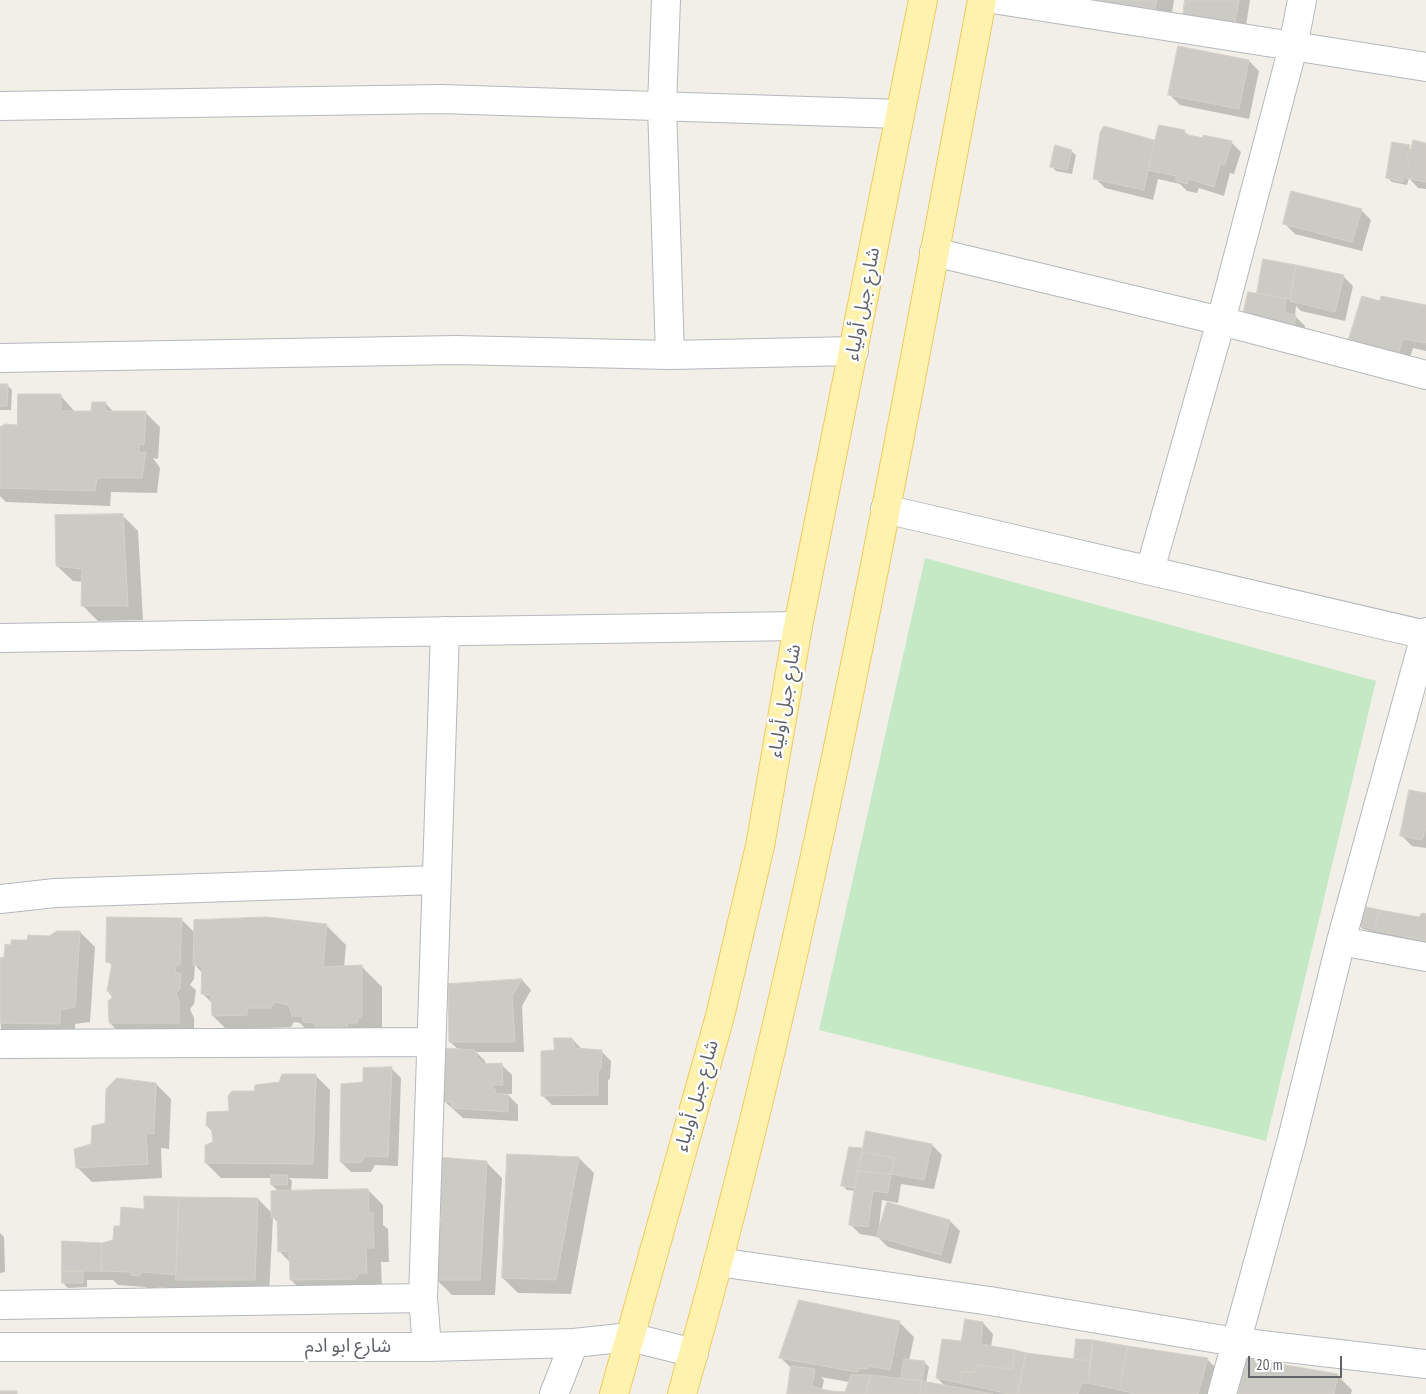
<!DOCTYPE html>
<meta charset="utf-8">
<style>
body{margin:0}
#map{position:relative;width:1426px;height:1394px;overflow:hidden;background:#f1efe8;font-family:"PT Sans Narrow",sans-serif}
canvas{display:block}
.scale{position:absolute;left:1248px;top:1356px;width:94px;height:22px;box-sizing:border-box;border:2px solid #5f6368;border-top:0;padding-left:6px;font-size:15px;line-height:18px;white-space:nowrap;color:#5f6368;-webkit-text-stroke:4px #fff;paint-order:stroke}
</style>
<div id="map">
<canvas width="1426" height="1394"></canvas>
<div class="scale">20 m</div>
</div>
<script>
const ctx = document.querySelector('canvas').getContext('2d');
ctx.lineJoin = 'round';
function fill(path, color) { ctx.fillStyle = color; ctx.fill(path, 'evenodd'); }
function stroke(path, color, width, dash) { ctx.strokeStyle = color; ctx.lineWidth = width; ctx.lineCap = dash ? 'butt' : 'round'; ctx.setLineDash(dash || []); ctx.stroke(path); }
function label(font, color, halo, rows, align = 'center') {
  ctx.font = font + ' "PT Sans Narrow","Noto Sans Arabic",sans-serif'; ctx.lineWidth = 5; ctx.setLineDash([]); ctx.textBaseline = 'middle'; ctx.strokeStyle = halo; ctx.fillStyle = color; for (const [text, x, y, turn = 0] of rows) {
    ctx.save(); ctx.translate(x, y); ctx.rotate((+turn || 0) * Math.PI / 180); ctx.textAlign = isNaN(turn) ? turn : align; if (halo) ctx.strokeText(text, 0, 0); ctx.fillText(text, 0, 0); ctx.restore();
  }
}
const green = new Path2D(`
 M925 558 1376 681 1266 1141 819 1030Z`);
const shadow = new Path2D(`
 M1058 0H1174L1170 24Z
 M1187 0H1250L1245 32 1194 24 1184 14Z
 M1249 61 1259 71 1249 119 1180 105 1170 95Z
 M1159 126 1184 131 1190 137 1231 142 1241 152 1234 174 1230 173 1224 196 1199 188 1197 193 1187 191 1180 184 1158 179 1153 200 1105 188 1095 178 1105 128 1154 142Z
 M1426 144V189L1418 188 1409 178 1407 185 1392 182 1387 177 1409 147 1412 150Z
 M1071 151 1076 155 1072 174 1056 171 1051 166Z
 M1361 210 1371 220 1362 251 1295 234 1285 224Z
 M1264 261 1343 276 1353 286 1345 321 1301 311 1296 306 1295 316 1305 326 1302 339 1258 294Z
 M1381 302 1426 306V351L1413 348 1407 367 1358 355Z
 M0 385H7L12 390 11 410H0Z
 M60 395 76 413H92L105 403 114 412H145L160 427 158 459 153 458 160 468 157 493 111 492 110 506 6 502 0 496V428L18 427Z
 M122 515 138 531 143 620 98 621 83 606V582L73 581 57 566Z
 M1426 794V848L1412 846 1402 836Z
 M1426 915V948L1386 939 1380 934 1363 929 1359 925 1419 918Z
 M181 919 195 933 326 925 346 945 344 968 362 967 382 987V1036H313L300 1023 294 1022 291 1027 267 1028 266 1035 233 1036 213 1016V1004L203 994V974L195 965 194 979 190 985 196 990 194 1004 190 1009 194 1018V1037L125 1038 110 1023 113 999 108 991 113 966 107 961Z
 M80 932 95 947 90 1022 75 1024V1038L16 1037 9 1030H1L0 959 5 958 13 946Z
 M522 980 531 990 522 1006 524 1052H476L485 1061 486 1065H502L512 1075V1094H507L518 1105V1121L463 1118 444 1101 459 1050 450 1042V985Z
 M572 1039 582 1049 601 1051 611 1061 610 1079 608 1080V1105H552L542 1095 555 1052Z
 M391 1068 401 1078 398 1166 375 1165 371 1172H351L341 1162 364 1083Z
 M315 1075 330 1090 328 1179 289 1178 292 1181 291 1191 368 1190 383 1205V1225L388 1229 389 1262H381L382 1288 306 1295 291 1280V1263L279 1251 278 1223 273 1217 269 1295 159 1287 154 1291 145 1287 118 1285 113 1280H87V1287L68 1288 63 1283 102 1244 115 1241 121 1227 145 1211 146 1197 258 1199 273 1214 279 1192 272 1185V1178H221L206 1163 214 1143 213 1132 207 1126 230 1113 255 1092 279 1083Z
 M156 1084 171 1099 169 1149 161 1148 162 1178 92 1182 77 1167 107 1124Z
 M867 1132 932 1145 942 1155 934 1189 901 1184 898 1203 882 1200 879 1227 887 1203 950 1221 960 1231 951 1264 888 1247 878 1237 860 1234 850 1224 855 1191 847 1190 842 1185 864 1150Z
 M509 1156 579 1158 594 1173 571 1294 518 1293 503 1278Z
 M486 1162 502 1178 495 1295H452L437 1280 442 1223Z
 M0 1233 4 1237 5 1272 0 1273Z
 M899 1322 914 1337 909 1361 924 1362 929 1367 926 1383 946 1387 937 1378 962 1342 983 1323 993 1334 991 1347 1078 1361 1207 1359 1217 1369 1210 1394H788L792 1369 781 1358ZM821 1377 849 1382 846 1393 822 1389 824 1380Z
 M1337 1375 1352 1390 1351 1394H1240Z`);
const building = new Path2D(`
 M1062 0H1157L1155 9 1137 7 1136 12Z
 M1185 0H1239L1235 23 1183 14Z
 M1178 46 1249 60 1239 109 1168 95Z
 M1159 125 1185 130 1184 134 1203 138V135L1232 141 1225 164H1220L1214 187 1189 179 1187 184 1176 181V176L1148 170Z
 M1104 126 1154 140 1144 190 1093 179 1100 133Z
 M1413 140 1426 143V182L1406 178Z
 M1392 142 1410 145 1403 182 1386 178Z
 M1055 145 1072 150 1067 170 1050 167Z
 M1291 191 1362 209 1352 242 1283 224Z
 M1263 259 1296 265 1290 299 1257 293Z
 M1296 265 1344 275 1335 312 1290 301Z
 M1248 292 1286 298 1285 313 1296 315 1293 330 1243 315Z
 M1362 296 1380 301 1381 296 1426 305V343L1403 339 1397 358 1347 345Z
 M0 384H8L7 406H0Z
 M18 394H61V411H91L92 402H106L105 411H146L144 445 139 444V453L146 452 142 478H97L95 491 0 488V427L5 424 17 425Z
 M123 514 128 606H81L82 569 56 566 55 515Z
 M1409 790 1426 793V827L1422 840 1400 836Z
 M1362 906 1380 910 1374 930 1357 925Z
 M1380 910 1419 917 1422 913 1426 914V941L1374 930Z
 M107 917 182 918 180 964 176 966 175 972 181 974 180 989 176 993 179 1002V1023H109L108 1001 112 998 111 992 107 991 112 963 106 962Z
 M267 917 327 924 323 967 362 965V1016L358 1017 357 1023H348L347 1029H315V1023L303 1022V1016H292L289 1005 274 1002 271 1008H247V1015L212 1016 211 995 201 994 202 966 193 965 194 920Z
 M57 931H80L75 1007 60 1010V1024L0 1023V958L4 957 5 944 11 945V940H27L28 935 49 936Z
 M522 979 512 996 515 1042H449L448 984Z
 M554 1038H572L575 1048 602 1050 601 1069 598 1070V1095L541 1096V1051L554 1050Z
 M444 1048 475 1050 477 1057 483 1064 502 1063 503 1085H492L497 1094H508V1112L452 1108 451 1102H442Z
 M392 1067 388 1157 365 1156 361 1163 340 1162 341 1084 363 1082V1068Z
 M282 1074H316L313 1164 205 1163V1145L213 1142 211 1126H206L207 1112 229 1111 228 1096 232 1091H254L255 1085 279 1082Z
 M117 1078 156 1083 154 1134 146 1133 148 1164 76 1168 74 1149 91 1144 92 1126 105 1123 106 1089Z
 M866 1131 932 1144 924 1180 891 1174 895 1158 862 1152Z
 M849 1147 863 1148 855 1188 841 1186Z
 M862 1152 895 1158 891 1174 857 1171Z
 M507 1154 579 1157 556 1280 502 1278Z
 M438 1157 487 1161 480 1280H436L434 1222H441Z
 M857 1171 891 1174 888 1193 873 1191 868 1227 849 1225Z
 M271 1175H288L287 1185H271Z
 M368 1189 369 1213H373L374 1248H366L367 1273H359L356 1279 290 1280 289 1251 278 1252 277 1217H271V1191Z
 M144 1196 179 1197 176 1275 143 1272 139 1276 131 1275 130 1272 101 1271 102 1243 113 1240 114 1226H120L121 1207 144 1209Z
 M179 1197 258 1198 255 1280H176Z
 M887 1202 950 1220 941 1255 877 1237Z
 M62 1241 102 1243 101 1271H62Z
 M62 1271H83V1283H62Z
 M799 1300 900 1321 890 1370 869 1366 868 1369 860 1368 857 1372 779 1358Z
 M965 1319 983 1322 981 1344 1015 1350 1012 1369 976 1365 975 1372H961L960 1383 936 1378 942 1339 961 1341Z
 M1076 1339 1093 1340 1091 1361 1074 1359Z
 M1093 1340 1128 1346 1120 1390 1088 1383Z
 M1128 1346 1208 1358 1198 1394H1135L1120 1390Z
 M1015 1350 1026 1353 1018 1394H1009L960 1383 961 1372H975L976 1365 1012 1369Z
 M1026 1353 1091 1361 1088 1383 1081 1384 1078 1394H1018Z
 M1245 1358 1338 1374 1334 1394H1238Z
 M904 1359 925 1361 922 1381 901 1379Z
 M791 1366 815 1369 812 1386 827 1391 845 1392 851 1375H871L866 1394H787Z
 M871 1375 922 1381 920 1394H866Z
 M922 1381 993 1394H920Z
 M0 1391H17V1394H0Z`);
const minor = new Path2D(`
 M666 0 662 105 670 355
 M999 0 1426 67
 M0 106 441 99 900 114
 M934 252 1221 321 1426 375
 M0 358 456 350 670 355 854 351
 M885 509 1426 635
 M1150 570 1221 321 1293 47 1302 0
 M0 638 798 626
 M0 899 55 893 436 880
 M1341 941 1426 957
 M0 1044 430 1042
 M718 1262 990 1301 1236 1342 1426 1364
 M0 1305 423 1298
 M0 1347H427L574 1343 630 1337 694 1353
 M427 1347 423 1298 445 631
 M554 1394 574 1343
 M1222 1394 1292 1139 1341 941 1426 632`);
const major = new Path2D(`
 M614 1394 720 1016 760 846 798 626 923 0
 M682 1394C812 936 894 467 982 0`);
const streetNames = [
 ["شارع جبل أولياء",863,304,-79],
 ["شارع جبل أولياء",785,701,-80],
 ["شارع جبل أولياء",697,1096,-74],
 ["شارع ابو ادم",348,1347]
];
fill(green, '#c5e8c5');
fill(shadow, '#0003');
fill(building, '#cccac5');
stroke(building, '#d6d1c6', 1);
stroke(minor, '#b5b8bc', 30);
stroke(major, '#f2c960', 30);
stroke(minor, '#fff', 28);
stroke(major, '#fff2af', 28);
label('19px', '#5f6368', '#fff', streetNames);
</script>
